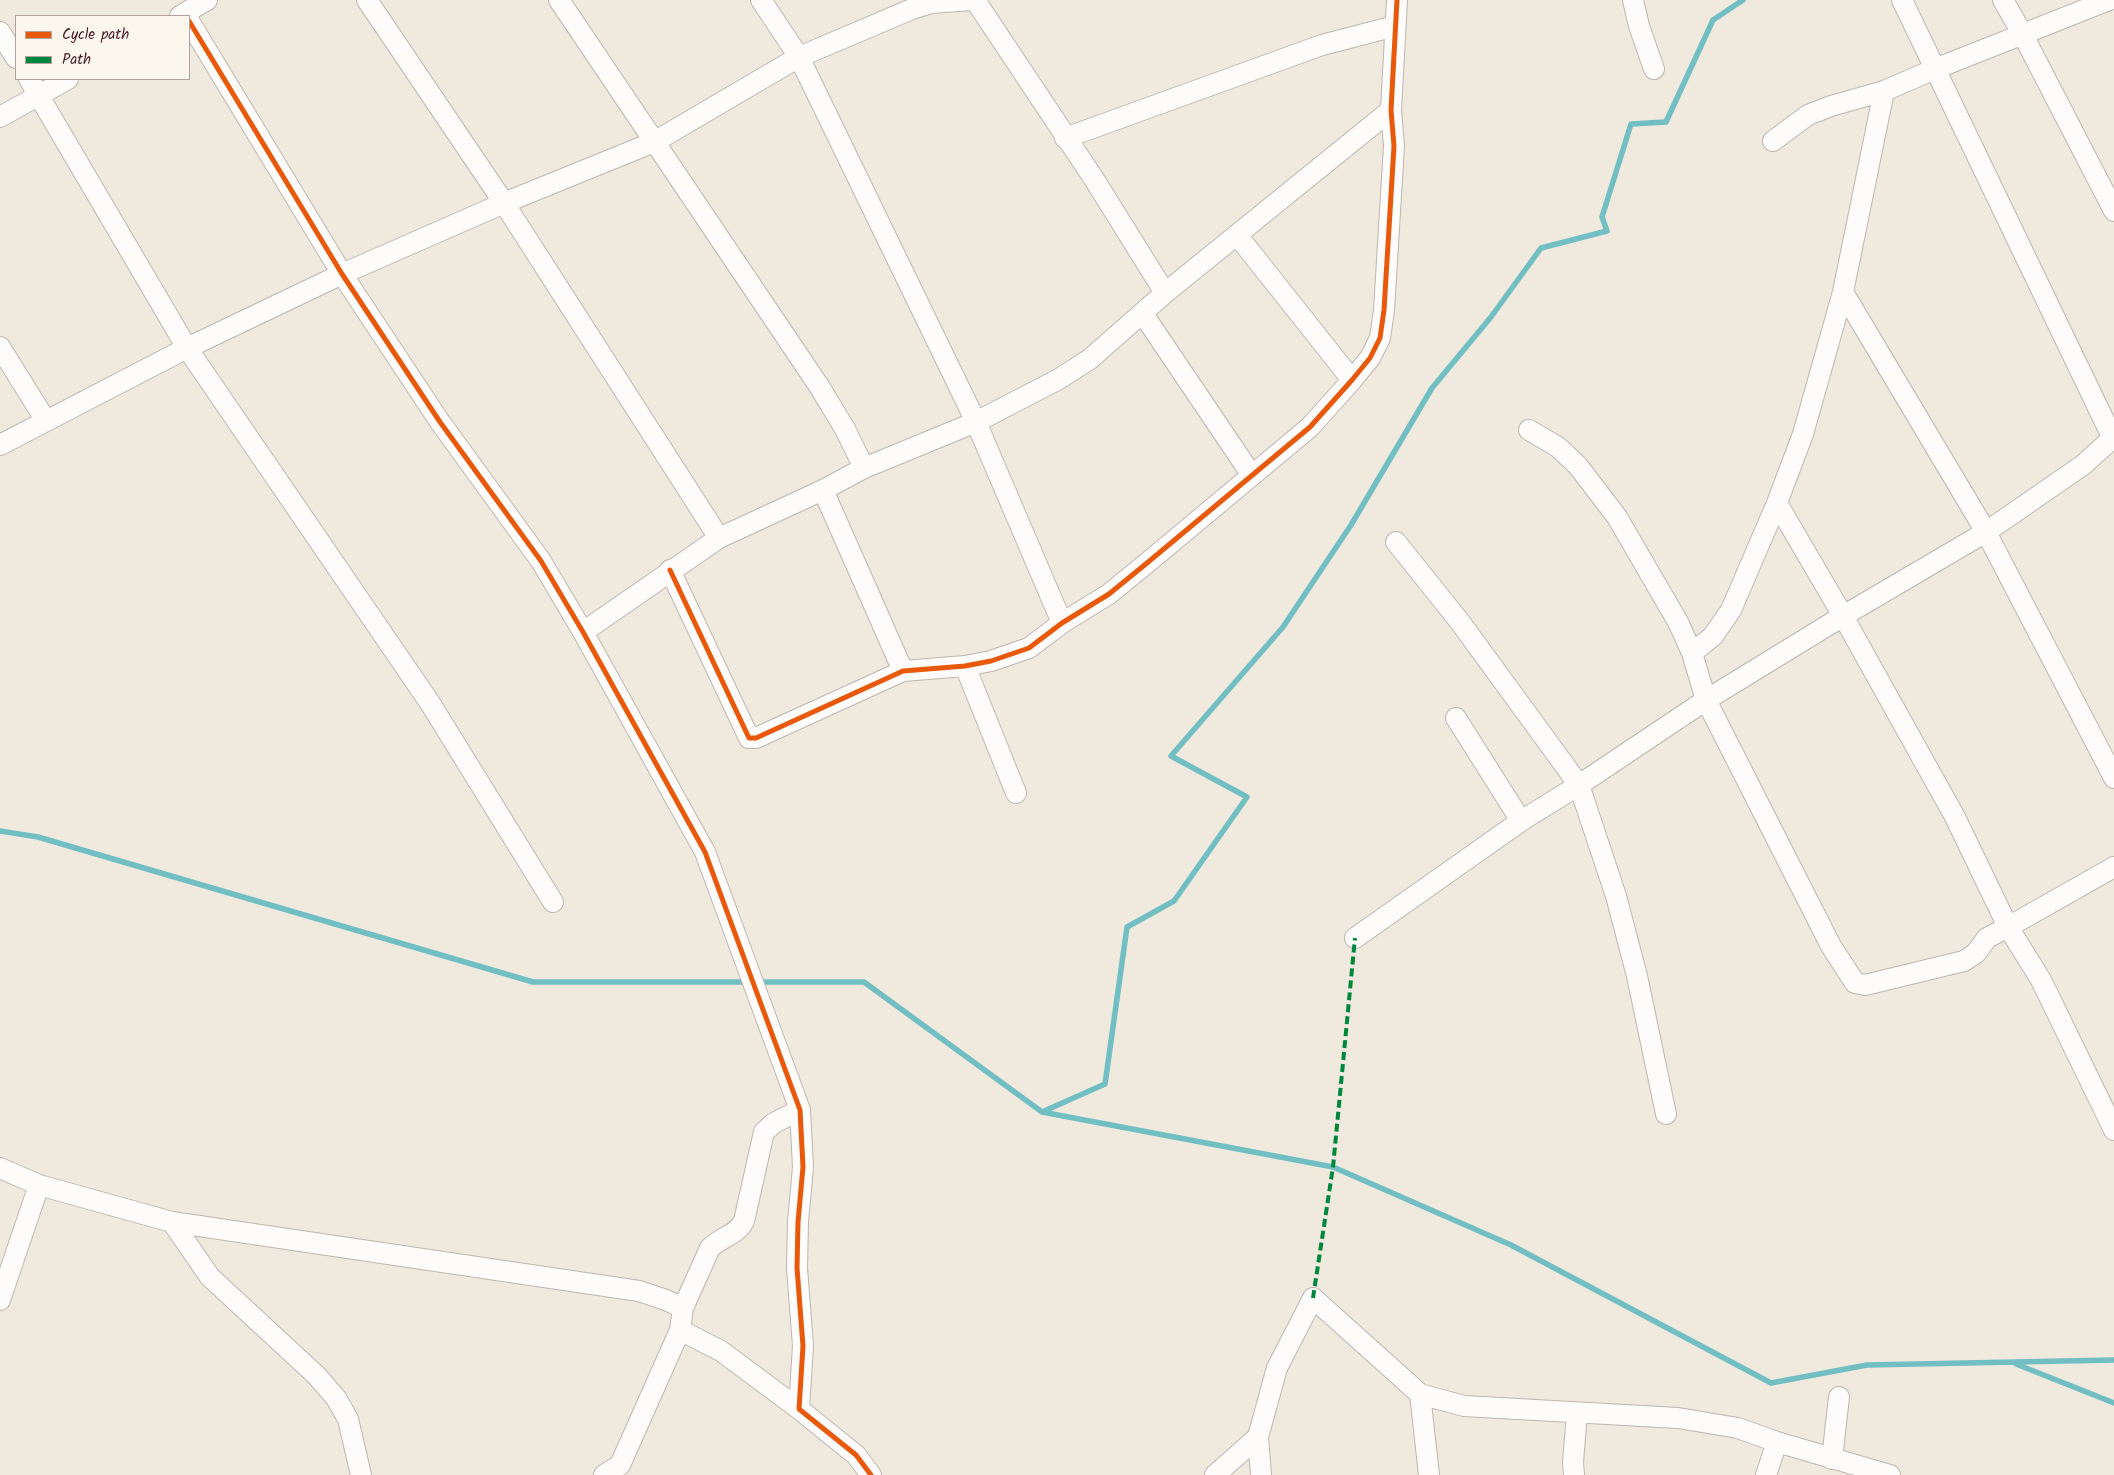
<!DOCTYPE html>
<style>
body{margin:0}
#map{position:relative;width:2114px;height:1475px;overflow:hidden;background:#efe9de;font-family:Kalam,sans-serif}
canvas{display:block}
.legend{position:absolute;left:15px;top:15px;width:175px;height:65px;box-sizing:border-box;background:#fbf7ec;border:1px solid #b4a19f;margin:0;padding:6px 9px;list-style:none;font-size:15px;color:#4a1f2b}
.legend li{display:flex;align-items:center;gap:10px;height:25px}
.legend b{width:25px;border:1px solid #b4a19f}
</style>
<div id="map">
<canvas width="2114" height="1475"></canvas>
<ul class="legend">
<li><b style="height:6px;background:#e8590c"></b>Cycle path</li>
<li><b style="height:6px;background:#00873e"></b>Path</li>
</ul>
</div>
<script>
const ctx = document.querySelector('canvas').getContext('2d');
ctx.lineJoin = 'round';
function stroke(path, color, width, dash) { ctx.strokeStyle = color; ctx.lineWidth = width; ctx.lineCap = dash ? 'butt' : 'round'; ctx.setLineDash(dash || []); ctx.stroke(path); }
const stream = new Path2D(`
 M0 831 38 837 533 982H749
 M758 982H864L1042 1112 1333 1167 1511 1245 1771 1383 1867 1365 2114 1360
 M1042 1112 1105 1084 1127 927 1174 901 1247 797 1171 756 1283 627 1351 525 1432 388 1491 317 1541 248 1607 231 1602 217 1631 124 1666 122 1713 20 1743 0
 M2016 1364 2114 1403`);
const minor = new Path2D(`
 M367 0 504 203 719 538
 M559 0 819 386 845 429 864 468
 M761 0 799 57 976 422 1062 623
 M975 0 1094 179 1165 293
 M1633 0 1639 26 1654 69
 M1902 0 2114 441
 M2003 0 2023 35 2114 211
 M180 16 207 0
 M189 21 342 274 440 422 541 561 583 632 705 852 800 1110 803 1167 798 1222 797 1268 803 1346 799 1409 856 1455 871 1475
 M0 32 16 58
 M29 79 187 348 430 703 553 902
 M0 117 68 79
 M1065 138 1322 45 1395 26
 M1773 141 1808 115 1831 106 1884 91 1935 69 2109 0
 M1237 235 1352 380
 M1843 292 1986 532 2114 778
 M1143 314 1251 474
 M0 347 46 421
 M1529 430 1558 447 1578 466 1617 517 1678 622 1692 653 1706 700 1831 946 1855 983 1865 985 1964 961 1976 953 1987 938 2008 927 2114 867
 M0 445 187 348 342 274 504 203 654 142 799 57 912 9 931 3 972 0
 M823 490 903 671
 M1777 503 1843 616 1955 817 2008 927 2041 980 2114 1130
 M1396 542 1460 622 1579 785 1616 896 1637 976 1666 1114
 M670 570 749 738H756L903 671 965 666 991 661 1029 648 1062 623 1109 594 1147 563 1310 427 1352 380 1370 358 1380 338 1384 310 1394 146 1391 110 1397 0
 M583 632 719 538 823 490 864 468 976 422 1059 379 1090 359 1165 293 1391 110
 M1692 653 1713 636 1731 610 1777 503 1803 434 1843 292 1884 91
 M965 666 1016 793
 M1456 718 1521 821
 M1355 938 1521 821 1579 785 1706 700 1843 616 1986 532 2083 465 2114 437
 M0 1168 39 1185 172 1222 210 1277 316 1375 336 1398 348 1419 361 1475
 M172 1222 639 1291 666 1300 683 1308 680 1330 721 1351 799 1409
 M0 1300 39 1185
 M683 1308 710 1248C721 1237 737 1235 744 1221L764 1132 774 1123 800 1110
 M1420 1394 1464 1406 1678 1418 1738 1428 1777 1442 1890 1475
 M1258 1437 1261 1475
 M1832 1459 1839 1397
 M604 1475 620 1465 680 1330
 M1215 1475 1258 1437 1277 1368 1313 1298 1420 1394 1429 1475
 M1574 1475 1573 1462 1577 1413
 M1766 1475 1777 1442`);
const quiet = new Path2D(`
 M1313 1298 1333 1167 1355 938`);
const cycleway = new Path2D(`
 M189 21 342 274 440 422 541 561 583 632 705 852 800 1110 803 1167 798 1222 797 1268 803 1346 799 1409 856 1455 871 1475
 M670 570 749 738H756L903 671 965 666 991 661 1029 648 1062 623 1109 594 1147 563 1310 427 1352 380 1370 358 1380 338 1384 310 1394 146 1391 110 1397 0`);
stroke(stream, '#72bfc3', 5.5);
stroke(minor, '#beb6b0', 22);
stroke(minor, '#fdfcfa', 20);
stroke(quiet, '#00873e', 4, [8, 4]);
stroke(cycleway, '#e8590c', 5);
</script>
